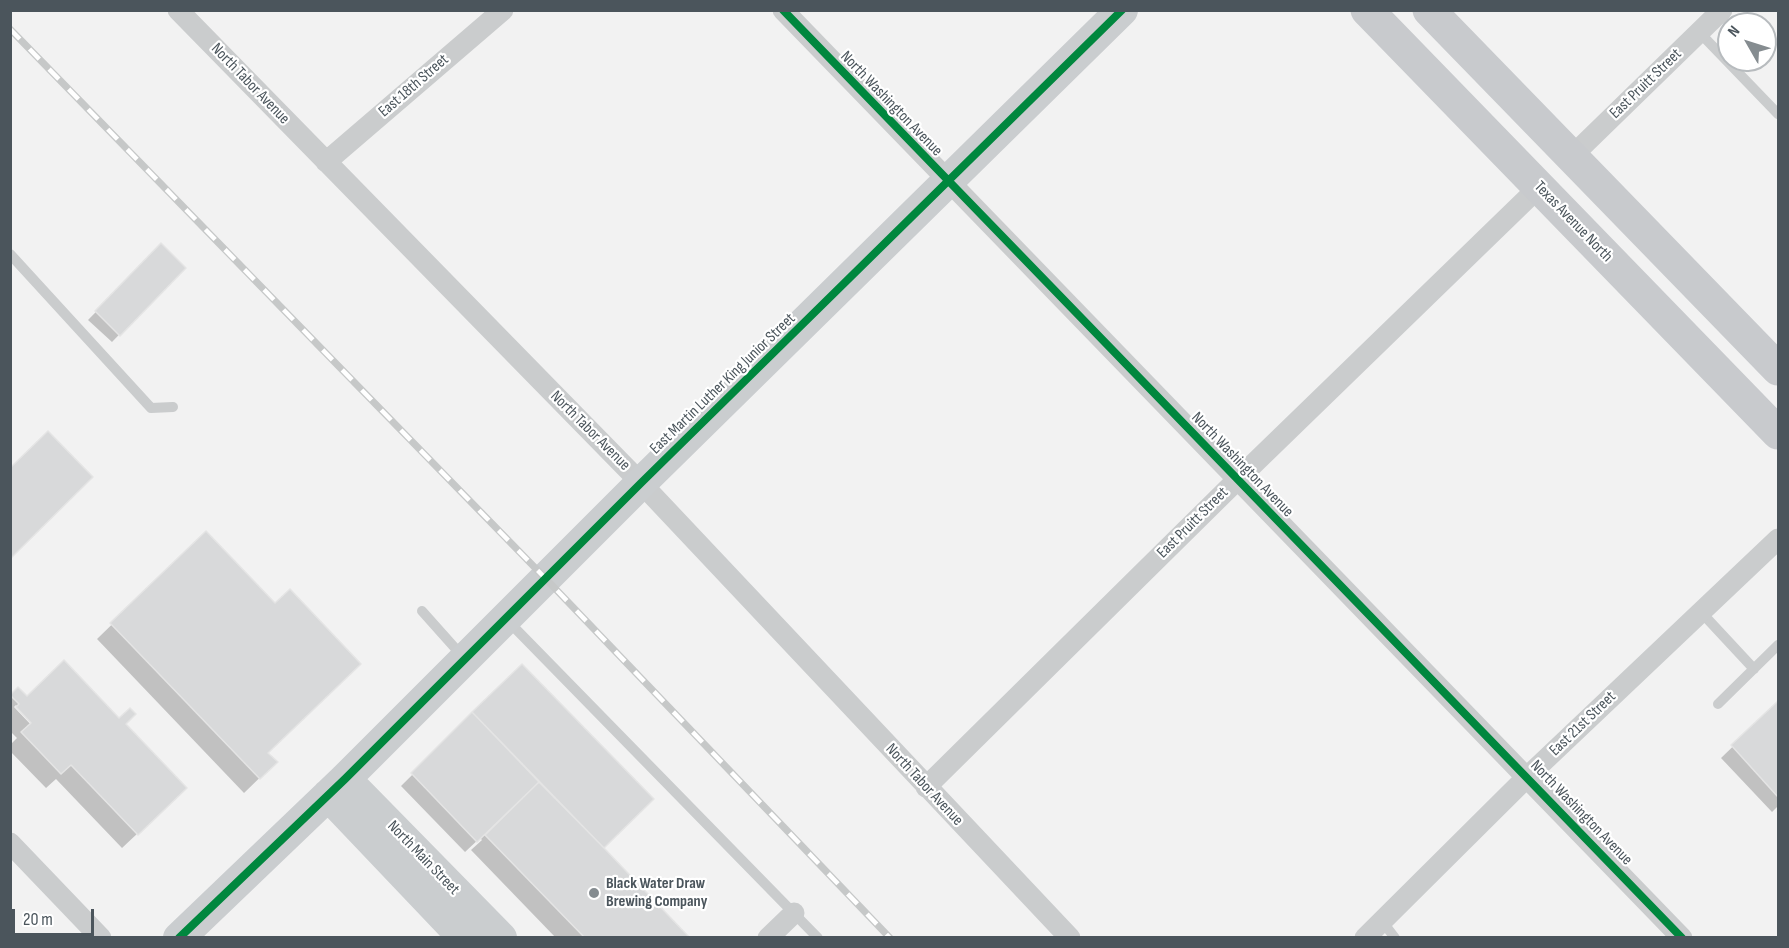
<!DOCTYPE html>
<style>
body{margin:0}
#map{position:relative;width:1789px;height:948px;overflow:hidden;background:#f2f2f2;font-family:"Sofia Sans Condensed",sans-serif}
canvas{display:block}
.frame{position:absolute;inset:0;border:12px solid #4b555c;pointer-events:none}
.north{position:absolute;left:1717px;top:12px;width:60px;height:60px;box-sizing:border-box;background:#fff;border:2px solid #b7bbbe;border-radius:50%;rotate:309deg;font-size:16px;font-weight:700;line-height:24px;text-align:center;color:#4b555c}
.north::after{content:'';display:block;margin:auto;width:21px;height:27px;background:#858c90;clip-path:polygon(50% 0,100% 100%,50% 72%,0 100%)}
.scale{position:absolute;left:12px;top:909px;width:82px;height:27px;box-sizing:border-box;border:3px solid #4b555c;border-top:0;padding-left:8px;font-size:18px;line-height:21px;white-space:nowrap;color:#4b555c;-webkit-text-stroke:4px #fff;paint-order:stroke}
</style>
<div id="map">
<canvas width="1789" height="948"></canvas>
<div class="frame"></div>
<div class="north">N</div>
<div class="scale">20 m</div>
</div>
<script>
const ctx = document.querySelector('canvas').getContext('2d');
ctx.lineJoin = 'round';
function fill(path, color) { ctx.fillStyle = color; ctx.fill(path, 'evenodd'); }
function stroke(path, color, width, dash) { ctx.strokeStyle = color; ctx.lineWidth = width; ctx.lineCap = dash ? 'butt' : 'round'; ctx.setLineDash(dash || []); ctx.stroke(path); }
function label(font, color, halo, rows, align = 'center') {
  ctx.font = font + ' "Sofia Sans Condensed",sans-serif'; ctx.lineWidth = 4.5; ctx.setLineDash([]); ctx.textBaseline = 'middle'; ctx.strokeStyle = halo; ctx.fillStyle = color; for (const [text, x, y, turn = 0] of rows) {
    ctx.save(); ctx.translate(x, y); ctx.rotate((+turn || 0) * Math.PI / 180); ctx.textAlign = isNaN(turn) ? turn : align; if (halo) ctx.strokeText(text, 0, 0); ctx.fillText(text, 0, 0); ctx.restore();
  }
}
const shadow = new Path2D(`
 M161 246 184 268 112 342 88 320Z
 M206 533 267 753 276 762 244 793 97 639Z
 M522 666 652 799 602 849 688 938H556L471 850 482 840 480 838 465 852 401 786Z
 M18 689 27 699 124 724 171 802 122 848 56 779 46 788 10 751V745L17 738 10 731V697ZM16 705 37 727 35 729 14 707Z
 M1778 703V806L1772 812 1721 758Z`);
const building = new Path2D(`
 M161 243 186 268 120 336 95 311Z
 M48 431 93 477 10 559V468Z
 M206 531 275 603 290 589 361 664 268 753 278 762 260 779 110 623Z
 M64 660 119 718 130 708 136 714 126 724 187 788 138 835 71 765 61 774 21 732 31 723 16 707 19 704 10 695 18 687 27 696Z
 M522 664 654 799 604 848 472 712Z
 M1778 701V797L1731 745Z
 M472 712 539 782 477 842 411 773Z
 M539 782 604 848 690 938H585L485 835Z`);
const lane = new Path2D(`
 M1699 32 1778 114
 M10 254 151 408 173 407
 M422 611 463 657
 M1701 612 1754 669
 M508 621 818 938
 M1718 704 1778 645
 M1382 921 1395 938`);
const street = new Path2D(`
 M178 10 641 483 1070 938
 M783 10 1682 938
 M1571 157 1722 10
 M326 162 503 10
 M926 787 1237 480 1539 187
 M10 843 101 938
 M768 938 794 913
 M1365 938 1527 777 1778 539`);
const secondary = new Path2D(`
 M345 779 501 938
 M328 795 464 938
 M179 938 345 779 641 483 1122 10`);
const primary = new Path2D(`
 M1367 10 1778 433
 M1429 10 1778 369`);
const rail = new Path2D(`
 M10 29 546 579 890 938`);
const cycleway = new Path2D(`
 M783 10 1682 938
 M179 938 345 779 641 483 1122 10`);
const markers = [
 [594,893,6,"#858c90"]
];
const streetNames = [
 ["North Tabor Avenue",250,84,46],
 ["East Pruitt Street",1646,84,-44],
 ["East 18th Street",414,86,-41],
 ["North Washington Avenue",891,104,46],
 ["Texas Avenue North",1573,222,46],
 ["East Martin Luther King Junior Street",723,384,-44],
 ["North Tabor Avenue",590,431,45],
 ["North Washington Avenue",1242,465,46],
 ["East Pruitt Street",1193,523,-45],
 ["East 21st Street",1583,724,-44],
 ["North Tabor Avenue",924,785,47],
 ["North Washington Avenue",1581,813,46],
 ["North Main Street",423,858,46]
];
const poiNames = [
 ["Black Water Draw",606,884],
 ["Brewing Company",606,902]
];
fill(shadow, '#0003');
fill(building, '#d8d9da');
stroke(building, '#e4e4e4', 1.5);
stroke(lane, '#cacccd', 10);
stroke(street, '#cacccd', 21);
stroke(secondary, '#cacdcf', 32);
stroke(primary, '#c8cacd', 33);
stroke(rail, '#c6c8c8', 7);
stroke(rail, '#fff', 4.5, [14]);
stroke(cycleway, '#00873e', 8);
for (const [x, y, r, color] of markers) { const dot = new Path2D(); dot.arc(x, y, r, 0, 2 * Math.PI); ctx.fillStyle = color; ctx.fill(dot); stroke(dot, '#fff', 2); }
label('16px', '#4b555c', '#fff', streetNames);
label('bold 16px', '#4b555c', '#fff', poiNames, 'left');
</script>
